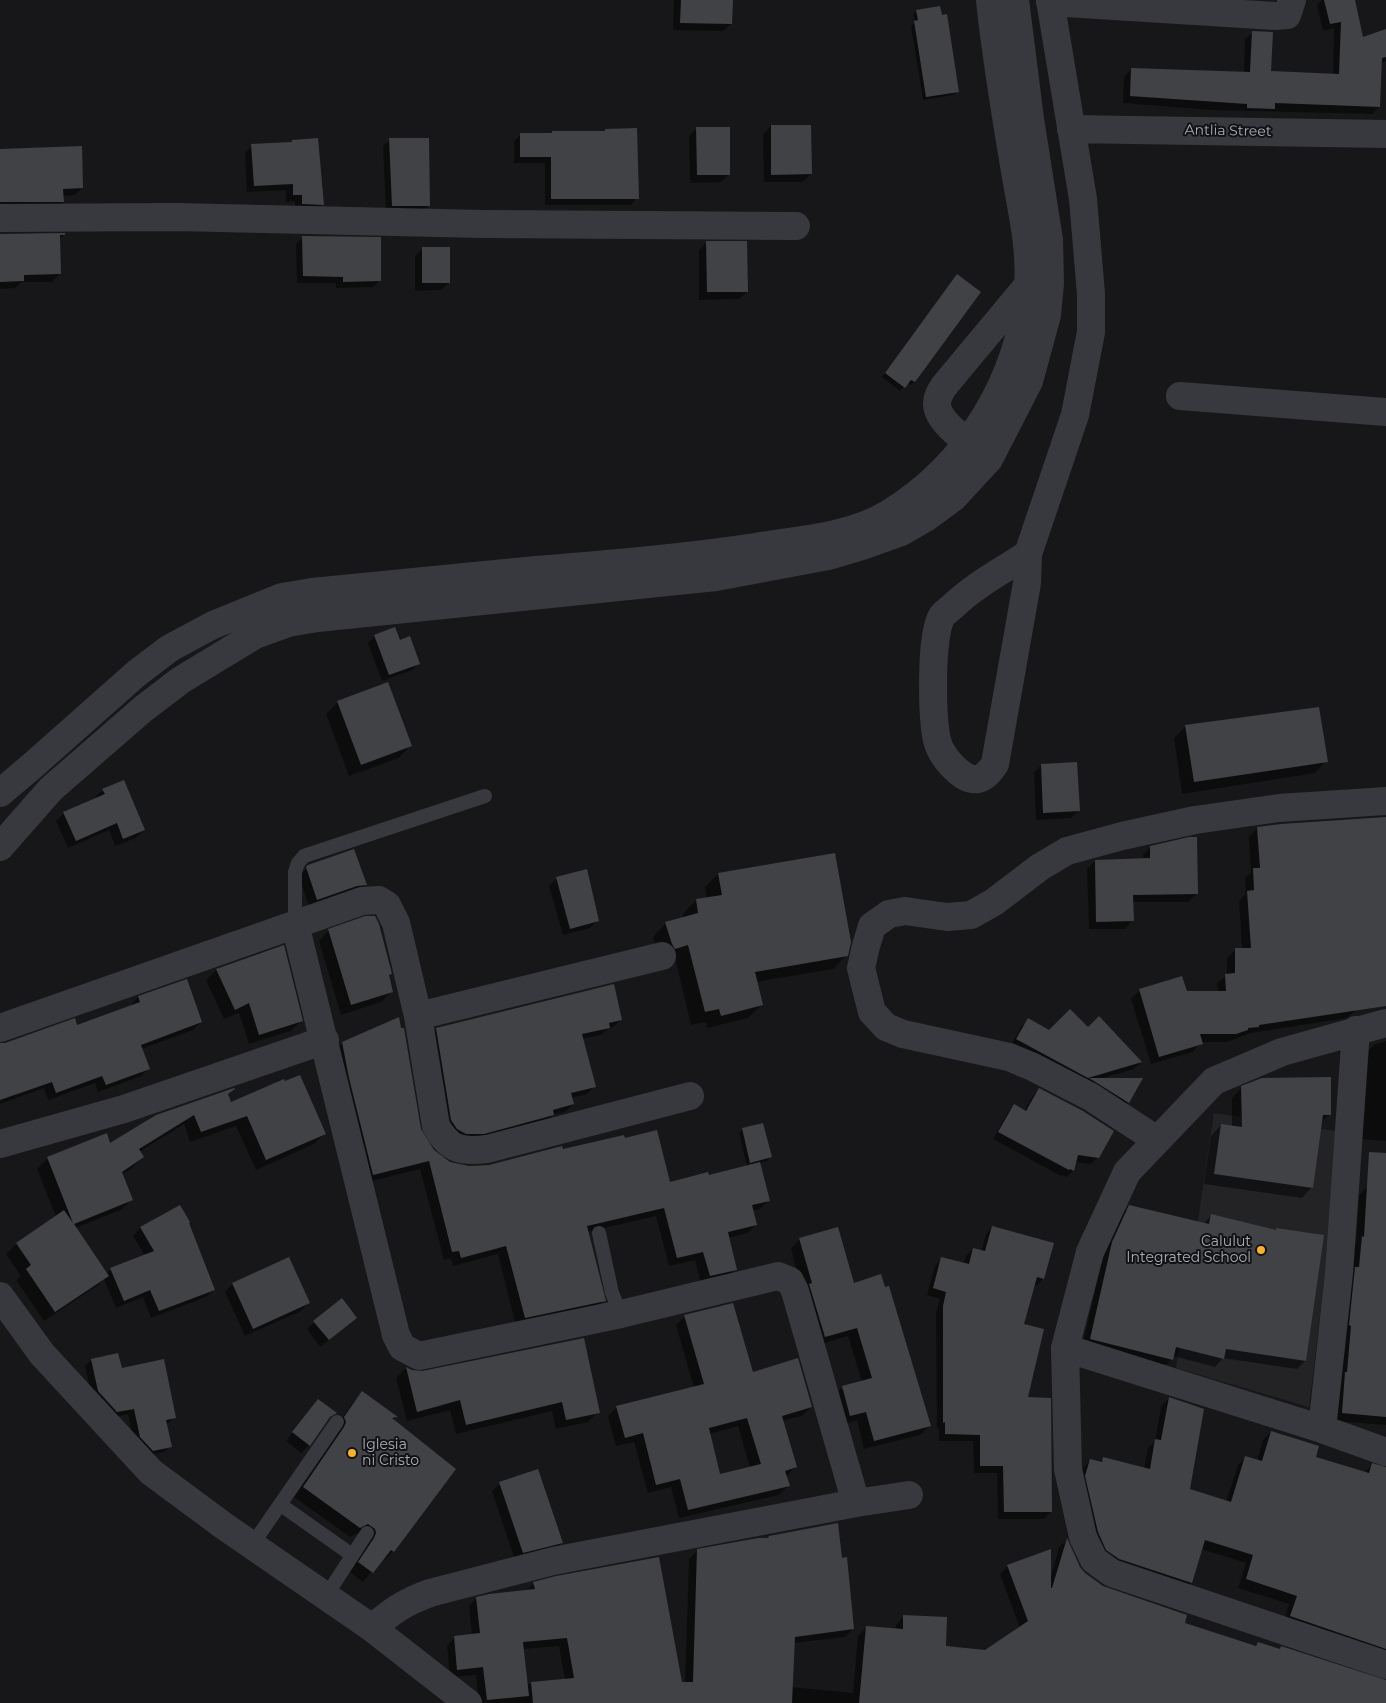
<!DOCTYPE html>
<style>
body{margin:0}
canvas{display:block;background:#171719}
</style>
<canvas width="1386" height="1703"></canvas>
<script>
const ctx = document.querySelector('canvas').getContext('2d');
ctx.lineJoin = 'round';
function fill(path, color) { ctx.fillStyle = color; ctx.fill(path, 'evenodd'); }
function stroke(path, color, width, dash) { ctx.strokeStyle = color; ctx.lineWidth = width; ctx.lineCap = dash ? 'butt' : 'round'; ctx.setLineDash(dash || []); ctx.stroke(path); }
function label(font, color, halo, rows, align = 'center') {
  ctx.font = font + ' Montserrat,sans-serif'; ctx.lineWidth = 4; ctx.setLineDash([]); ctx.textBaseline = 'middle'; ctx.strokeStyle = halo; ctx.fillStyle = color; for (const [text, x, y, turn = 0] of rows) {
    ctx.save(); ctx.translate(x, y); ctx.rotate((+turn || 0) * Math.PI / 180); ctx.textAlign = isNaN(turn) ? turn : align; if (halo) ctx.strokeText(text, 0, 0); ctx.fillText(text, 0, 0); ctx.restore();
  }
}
const built = new Path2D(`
 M1214 1113 1342 1132 1309 1407 1176 1368Z`);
const shadow = new Path2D(`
 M674 0H731V24L723 31 673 30Z
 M1322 0H1353L1362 39 1386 31V61L1381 63 1379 107 1372 114 1210 110 1123 103 1124 77 1131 69 1244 73 1245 39 1253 32 1270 72 1333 74 1334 28 1323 31 1317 5Z
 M917 11 957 92 954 95 923 100 911 26 915 22 913 14Z
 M771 126 811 174 803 182H764L763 134Z
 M697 128 729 175 721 182 690 183 689 136Z
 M606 130 637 198 631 205H545V163H514V141L520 135H550L552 132H603Z
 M390 140 428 206 422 212H386L383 146Z
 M293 141 322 204 316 211H295V201L286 202V190L247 192 245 153 252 146 290 144Z
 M0 151 82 188 75 195 62 196 63 202 55 209H0Z
 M0 235H64L59 239 60 274 52 282H21L15 288 0 289Z
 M303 237 380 280 373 287 336 288V283H297L296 244Z
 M707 242 747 292 739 299 699 300V250Z
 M422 249 449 283 441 290 415 291V256Z
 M957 275 979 292 914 382 910 385 907 383 900 391 882 377Z
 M375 636 419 663 412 670 382 681 368 643Z
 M338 702 410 746 399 758 349 776 326 714Z
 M1186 726 1326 761 1315 773 1182 794 1174 738Z
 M1041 765 1079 810 1071 818 1036 820 1034 773Z
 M103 790 144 830 136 838 115 846 109 830 68 848 56 821 64 813 96 799 95 797Z
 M1386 818V1004L1356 1010 1347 1018 1251 1033 1227 1042H1201L1193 1052 1151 1064 1131 999 1140 990 1186 993 1218 992 1217 983 1227 975V958L1235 950 1242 949 1239 901 1246 894 1245 878 1251 872 1249 837 1257 828Z
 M1151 847 1196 894 1189 902H1132V921L1125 929H1089L1087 869 1095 861 1143 859V855Z
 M309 866 366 885 358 892 309 907 299 876Z
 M718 874 847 955 833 969 756 982 761 1005 748 1018 707 1028 706 1022 691 1025 675 958H659L653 937 666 923 683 918V914L696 900 707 899 705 887Z
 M557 878 598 920 590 928 563 935 549 886Z
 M329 930 391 974 388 976 392 991 381 1002 341 1015 319 941Z
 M283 947 301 1021 291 1031 249 1044 239 1013 224 1019 206 980 216 970Z
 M186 981 201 1022 193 1030 141 1049 148 1069 141 1076 98 1092 95 1083 48 1100 44 1088 0 1104V1044L77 1026 131 1006V1005L138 997Z
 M621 1020 613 1027 608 1029 601 1035 582 1039 594 1087 587 1094 571 1098 573 1104 565 1112 553 1115 545 1123 476 1141 452 1139 429 1036 436 1029Z
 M1028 1020 1049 1032 1088 1029 1141 1062 1134 1069 1100 1079 1128 1103 1121 1110 1010 1047 1021 1027Z
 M1386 1041V1141L1362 1139 1366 1053 1375 1044Z
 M343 1043 419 1129 433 1151 449 1163 469 1167 489 1166 562 1151 669 1183 708 1177 747 1167 739 1133 743 1129 770 1157 767 1161 759 1163 768 1201 760 1209 752 1211 756 1225 747 1233 728 1238 736 1269 727 1278 701 1284 695 1260 669 1266 656 1216 587 1232 604 1300 596 1309 516 1326 498 1254 453 1266 451 1258 444 1260 420 1169 364 1183 334 1052Z
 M1242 1087 1330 1114 1320 1123 1312 1187 1302 1198 1204 1184 1211 1136 1221 1125 1232 1127V1098Z
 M234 1089 227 1096 230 1104 325 1133 314 1144 256 1170 236 1126 190 1142 184 1124 139 1152 143 1157 132 1168 122 1174 132 1199 121 1210 75 1228 106 1274 111 1269 145 1256 133 1236 140 1228 179 1206 214 1290 206 1297 151 1318 143 1297 116 1308 104 1279 97 1286 44 1321 16 1280 21 1276 6 1254 16 1244 56 1217 37 1169 48 1158 110 1145Z
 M1039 1089 1098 1157 1091 1164 1075 1162 1073 1171 1067 1177 1062 1175 1061 1176 993 1139 1008 1112 1014 1105 1024 1111 1033 1096Z
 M1367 1187 1386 1189V1425L1334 1421 1354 1246 1356 1244 1359 1195Z
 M1129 1207 1203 1224 1211 1216 1274 1231 1276 1229 1305 1361 1297 1369 1223 1358 1215 1367 1173 1356 1172 1359 1164 1367 1082 1347 1104 1251 1121 1215Z
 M992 1227 1053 1244 1043 1279 1036 1286 1033 1285 1022 1325 1026 1399 1051 1512 1044 1519H998L997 1473H974L973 1441H939V1428L937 1429 936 1313 940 1299 927 1295 935 1266 941 1259 964 1264 966 1256 973 1249 981 1252 986 1234Z
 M800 1239 853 1284 884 1289 930 1425 920 1435 864 1449 857 1420 841 1425 834 1396 843 1387 862 1382 848 1336 815 1346 791 1248Z
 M288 1259 308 1303 301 1311 245 1336 225 1292 232 1284Z
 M685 1316 752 1373 811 1407 802 1416 782 1421 795 1467 786 1477 788 1486 779 1495 679 1518 671 1487 648 1493 634 1442 616 1446 608 1416 617 1407 694 1388 676 1325ZM738 1426 750 1468 719 1476 709 1434Z
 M314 1322 348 1325 320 1347 307 1329Z
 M583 1339 598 1412 588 1422 556 1429 552 1411 456 1434 450 1410 407 1421 396 1378 406 1368 412 1371 422 1373Z
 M91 1360 121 1370 174 1417 168 1423 166 1424 170 1446 164 1452 146 1456 134 1443 128 1414 111 1418 92 1397 85 1366Z
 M362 1393 396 1417 393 1421V1551L384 1561 382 1559 363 1582 350 1572 365 1549 366 1543 365 1538 358 1533 350 1537 294 1497 335 1438 337 1433 335 1428 353 1403Z
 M1169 1398 1188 1490 1226 1502 1238 1465 1246 1457 1257 1461 1263 1440 1271 1432 1314 1458 1364 1473 1372 1465 1386 1468V1660L1283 1624 1289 1604 1238 1588 1246 1563 1201 1549 1191 1583 1182 1591 1098 1558 1078 1485 1082 1469 1091 1460 1099 1463 1104 1458 1144 1469 1148 1448 1155 1441 1161 1407Z
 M318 1400 335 1413 324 1423 309 1445 301 1453 286 1441Z
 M500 1484 562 1543 554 1550 515 1560 492 1491Z
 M1067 1540 1079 1567 1084 1574 1106 1589 1183 1624 1254 1647 1258 1643 1279 1650 1281 1648 1386 1681V1703H479L476 1675 450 1677 447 1646 455 1637 472 1636 469 1606 477 1598 526 1591 533 1584 681 1684 685 1683 689 1559 697 1551 841 1559 853 1629 845 1637 793 1643 791 1687 853 1693 858 1636 866 1628 895 1630 896 1625 904 1616 944 1647 986 1651 1020 1628 1000 1574 1008 1566 1051 1577 1059 1547ZM559 1646 565 1680 526 1684 523 1649Z`);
const building = new Path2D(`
 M681 0H733L732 24 680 23Z
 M1324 0H1355L1363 37 1386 29V57L1382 58 1380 107 1275 103V109L1247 108V104L1130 96 1131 68 1250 72 1252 31 1273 32 1271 71 1339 74 1341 22 1330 24Z
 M940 6 942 15 947 14 959 92 926 97 914 21 918 20 916 10Z
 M771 125H811L812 174 771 175Z
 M696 127H730V175H697Z
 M637 128 639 199H551V157H520V133H552V131H605V129Z
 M318 138 324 205 302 204V195H293V184L254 186 251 144 292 142V140Z
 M389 138H429L430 206H392Z
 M82 146 83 188 63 189 64 202H0V149Z
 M65 233V235H60L61 274 24 275V281L0 282V234Z
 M302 236 381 237V281L343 282V277L303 276Z
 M706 241H747L748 292H707Z
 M422 247H450V283H422Z
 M957 274 981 292 915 382 911 380 905 388 885 373Z
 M395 627 400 640 410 636 420 664 389 675 374 635Z
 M388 682 412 746 361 765 337 701Z
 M1319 707 1328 762 1194 782 1185 725Z
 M1077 762 1080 811 1043 813 1041 764Z
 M124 780 145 830 123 839 117 823 76 841 63 812 105 794 102 789Z
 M1386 817V1006L1259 1025V1027L1248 1028V1030L1236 1034H1200L1203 1044 1159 1057 1139 989 1182 976 1187 991H1226L1225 974 1235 973V948H1251L1247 891 1254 890 1253 868H1260L1257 827 1281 824Z
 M1189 837H1197L1198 894 1133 895 1134 921 1096 922 1095 860 1150 858V846Z
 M354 849 367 885 357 886 317 900 306 867 308 865Z
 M835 853 851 942 848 956 755 972 763 1005 721 1016 719 1009 705 1012 688 945 675 949 672 944 665 922 698 913 696 899 722 895 718 873Z
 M587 869 599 921 570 929 556 877Z
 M365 916H375L379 924 392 974 389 975 393 992 351 1005 328 929Z
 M284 945 303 1021 259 1035 249 1003 235 1010 216 969Z
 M187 979 202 1022 141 1045 150 1069 106 1085 102 1076 56 1093 52 1082 0 1100V1043H5L75 1018 77 1025 140 1002 138 996Z
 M614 984 622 1020 609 1023 610 1028 582 1034 596 1087 571 1093 574 1104 553 1110 554 1115 484 1134H466L457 1129 451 1120 436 1028Z
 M1070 1009 1088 1027 1099 1016 1142 1062 1088 1078 1016 1039 1028 1018 1049 1030Z
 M399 1017 401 1028H404L421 1129 434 1150 450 1162 469 1166 489 1165 562 1146 563 1149 624 1135 625 1138 657 1130 670 1182 708 1172 709 1175 760 1162 770 1201 752 1205 757 1225 728 1232 737 1270 710 1276 703 1252 677 1258 664 1208 587 1226 606 1301 525 1318 506 1246 461 1258 459 1251 452 1252 429 1161 373 1175 349 1078 342 1042Z
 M300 1075 326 1134 266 1160 247 1116 201 1132 194 1115 139 1149 144 1157 122 1172 133 1200 74 1224 109 1276 55 1312 26 1269 31 1265 16 1243 64 1210 73 1223 47 1157 107 1133 110 1143 156 1115 234 1088 235 1089 228 1094 231 1102 284 1079 285 1081Z
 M1331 1077V1115H1323L1313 1188 1214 1174 1221 1124 1242 1127 1241 1086 1262 1078Z
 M1089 1078H1143L1129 1103Z
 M1039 1088 1083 1111 1114 1131 1099 1158 1078 1155 1074 1171 1070 1169 1069 1170 998 1132 1014 1104 1026 1111Z
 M763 1123 772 1157 750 1163 742 1128Z
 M1369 1152 1386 1153V1417L1342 1413 1345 1372H1347L1351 1326 1349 1325 1355 1267H1359L1362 1236 1364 1237Z
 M180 1205 190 1222 189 1223 215 1290 159 1311 150 1290 124 1301 110 1268 154 1251 140 1227Z
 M1129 1205 1209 1224 1211 1214 1276 1230V1228L1324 1235 1306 1361 1226 1349 1224 1359 1176 1347 1173 1360 1090 1339 1112 1242Z
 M992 1226 1054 1243 1044 1279 1037 1277 1024 1324 1044 1329 1028 1397 1051 1398 1052 1512H1004L1003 1466H980V1435L945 1434V1422L943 1423V1306L946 1292 933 1288 941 1257 969 1264 973 1248 985 1251Z
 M838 1227 854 1283 881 1274 885 1287 889 1286 931 1426 874 1441 866 1412 850 1416 842 1386 872 1378 857 1328 825 1337 809 1284 812 1283 799 1238Z
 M289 1257 310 1303 253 1329 232 1283Z
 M342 1298 357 1318 329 1340 313 1321Z
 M733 1303 753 1372 798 1358 812 1407 782 1416 797 1467 785 1471 790 1486 688 1510 680 1479 656 1485 643 1433 625 1438 616 1406 704 1384 684 1315ZM747 1418 761 1464 720 1474 709 1428Z
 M584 1338 600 1413 566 1420 562 1402 466 1425 460 1400 417 1412 406 1367 412 1370 422 1371Z
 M118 1353 122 1368 164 1359 176 1418 166 1420 172 1447 153 1451 140 1437 134 1409 117 1412 98 1391 91 1359Z
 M362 1391 398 1417 392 1418 456 1469 394 1552 391 1550 373 1573 358 1562 374 1538 376 1533 375 1529 368 1524 360 1528 303 1487 344 1427 346 1422 344 1417Z
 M1169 1397 1204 1409 1190 1489 1231 1502 1245 1456 1262 1461 1271 1431 1319 1446 1316 1457 1369 1473 1372 1463 1386 1467V1649L1290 1616 1297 1596 1246 1579 1253 1555 1205 1540 1192 1583 1119 1559 1106 1550 1098 1532 1085 1476 1090 1459 1102 1462 1103 1457 1150 1469 1155 1439 1161 1440Z
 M318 1399 337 1413 330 1417 310 1446 292 1432Z
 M538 1469 563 1543 523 1553 499 1482Z
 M838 1523 842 1558 847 1557 854 1629 795 1637 792 1703H533L531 1682 574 1678 567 1638 523 1642 529 1696 487 1700 483 1667 457 1670 454 1636 480 1633 476 1597 489 1594 535 1589 533 1582 556 1576 659 1557 682 1682H693L697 1549 758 1538H768L769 1536Z
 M1067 1538 1080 1567 1085 1573 1103 1586 1187 1615 1185 1623 1256 1646 1258 1642 1280 1649 1281 1646 1386 1680V1703H859L866 1626 903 1629V1615L947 1617 946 1646 985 1650 1028 1621 1007 1565 1051 1549V1588H1052Z`);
const lane = new Path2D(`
 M295 924V872L298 863 304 856 485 796
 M599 1233 612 1293 621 1314
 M281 1505 352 1555
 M252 1545 337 1422
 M326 1596 367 1533`);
const street = new Path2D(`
 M1050 2 1275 16 1287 15 1292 0
 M1071 129 1386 134
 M0 218 176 217 483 224 796 226
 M1180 396 1386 412
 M982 454C969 443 937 422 937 404 937 397 940 392 944 386L1029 284
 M1028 554C1003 570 975 585 953 606 950 609 945 612 942 616 930 635 932 717 937 740 940 755 962 782 978 779 986 777 991 770 995 764L1027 583 1028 554 1075 415 1091 332V294L1083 199 1050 0
 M0 793 32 766 137 673 170 648 213 625 245 612 282 597 312 592C387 585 462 577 536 570 609 564 682 558 755 547 798 540 850 537 888 514 968 465 1020 379 1028 286 1031 250 1022 212 1016 177 1006 118 996 59 990 0
 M0 847 51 789 143 709 181 680 255 635 288 623 317 618 716 577 828 556 862 546 901 532 927 517 953 498 989 459 1029 381 1047 315 1050 283 1049 240 1030 119 1015 0
 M295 924 396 1335 402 1347 419 1356 621 1314 778 1276 790 1281 795 1291 856 1503
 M418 1016 662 956
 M1386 1023 1282 1052 1214 1081 1127 1172 1090 1252 1065 1348 1068 1469 1083 1537 1094 1560 1112 1573 1386 1665
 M0 1028 362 901 379 900 387 905 396 923 418 1016 436 1126C449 1150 462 1152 487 1149L690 1096
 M1157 1140 1091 1097 1033 1067 1009 1057 903 1034 886 1027 872 1012 861 968 866 946 872 926 889 914 905 911 947 917 971 915 994 902 1040 867 1067 851 1122 836 1195 820 1279 808 1386 801
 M0 1144 124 1109 325 1040
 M0 1296 42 1354 151 1472 224 1526 372 1628 468 1703
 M1065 1348 1322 1429 1386 1452
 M1322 1429 1339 1273 1356 1030
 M372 1628C392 1611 405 1602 430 1593L553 1561 856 1503 909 1495`);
const markers = [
 [1261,1250,5,"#f6b232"],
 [352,1453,5,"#f6b232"]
];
const streetNames = [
 ["Antlia Street",1228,131,1]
];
const poiNames = [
 ["Calulut",1251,1242],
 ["Integrated School",1251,1258],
 ["Iglesia",362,1445,"left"],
 ["ni Cristo",362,1461,"left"]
];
fill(built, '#232326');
fill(shadow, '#0007');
fill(building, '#414246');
stroke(lane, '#38393e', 14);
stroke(street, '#38393e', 28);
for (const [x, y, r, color] of markers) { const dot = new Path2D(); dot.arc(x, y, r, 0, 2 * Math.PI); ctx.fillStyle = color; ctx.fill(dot); stroke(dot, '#121214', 2); }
label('14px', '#a9aeb9', '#121214', streetNames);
label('14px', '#a9aeb9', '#121214', poiNames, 'right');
</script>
